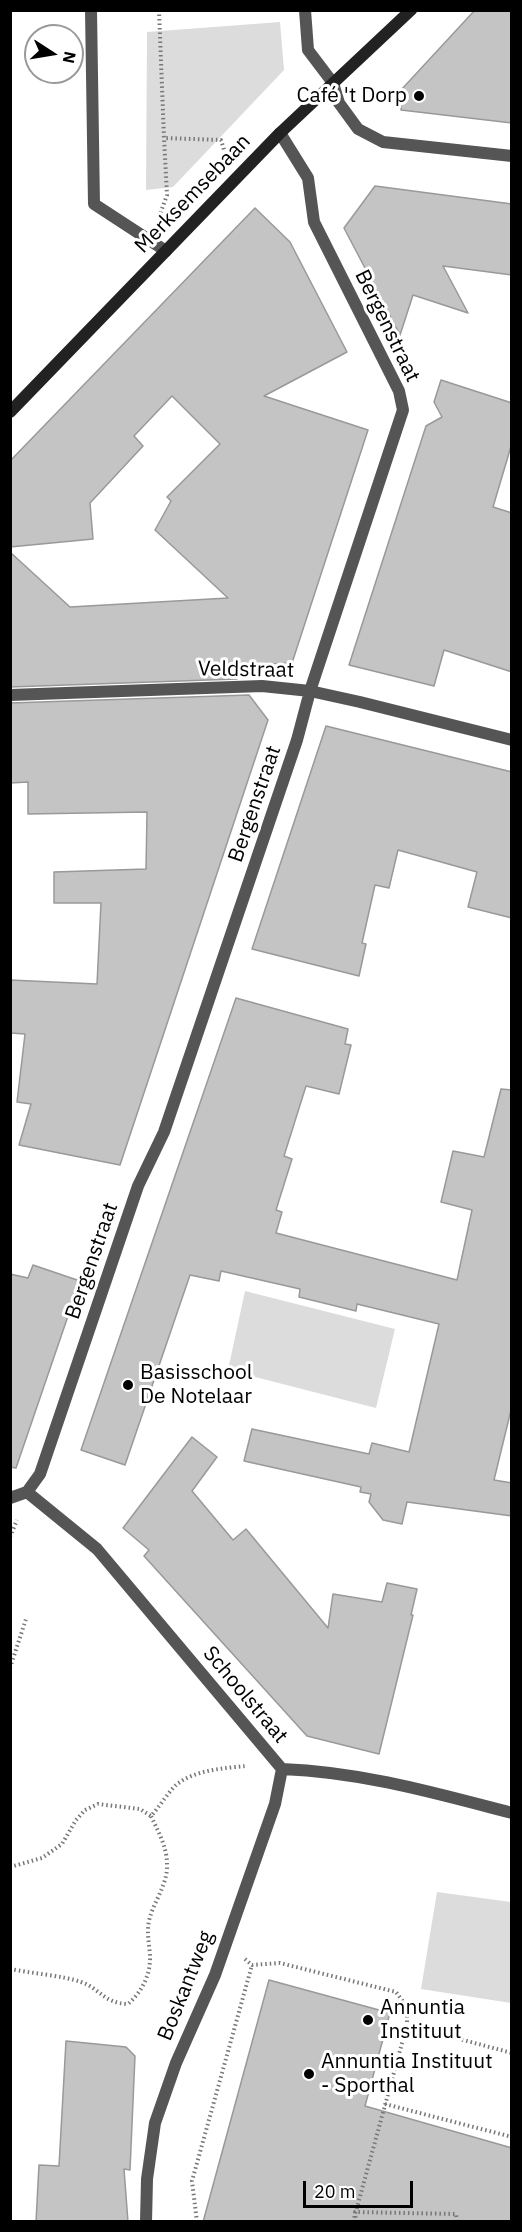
<!DOCTYPE html>
<meta charset="utf-8">
<style>
body{margin:0}
#map{position:relative;width:522px;height:2232px;overflow:hidden;background:#fff;font-family:"IBM Plex Sans",sans-serif}
canvas{display:block}
.frame{position:absolute;inset:0;border:12px solid #000;pointer-events:none}
.north{position:absolute;left:24px;top:24px;width:60px;height:60px;box-sizing:border-box;background:#fff;border:2px solid #999;border-radius:50%;rotate:102deg;font-size:16px;font-weight:700;line-height:24px;text-align:center;color:#000}
.north::after{content:'';display:block;margin:auto;width:21px;height:27px;background:#000;clip-path:polygon(50% 0,100% 100%,50% 72%,0 100%)}
.scale{position:absolute;left:303px;top:2181px;width:110px;height:27px;box-sizing:border-box;border:3px solid #000;border-top:0;padding-left:8px;font-size:18px;line-height:21px;white-space:nowrap;color:#000;-webkit-text-stroke:4px #fff;paint-order:stroke}
</style>
<div id="map">
<canvas width="522" height="2232"></canvas>
<div class="frame"></div>
<div class="north">N</div>
<div class="scale">20 m</div>
</div>
<script>
const ctx = document.querySelector('canvas').getContext('2d');
ctx.lineJoin = 'round';
function fill(path, color) { ctx.fillStyle = color; ctx.fill(path, 'evenodd'); }
function stroke(path, color, width, dash) { ctx.strokeStyle = color; ctx.lineWidth = width; ctx.lineCap = dash ? 'butt' : 'round'; ctx.setLineDash(dash || []); ctx.stroke(path); }
function label(font, color, halo, rows, align = 'center') {
  ctx.font = font + ' "IBM Plex Sans",sans-serif'; ctx.lineWidth = 6; ctx.setLineDash([]); ctx.textBaseline = 'middle'; ctx.strokeStyle = halo; ctx.fillStyle = color; for (const [text, x, y, turn = 0] of rows) {
    ctx.save(); ctx.translate(x, y); ctx.rotate((+turn || 0) * Math.PI / 180); ctx.textAlign = isNaN(turn) ? turn : align; if (halo) ctx.strokeText(text, 0, 0); ctx.fillText(text, 0, 0); ctx.restore();
  }
}
const green = new Path2D(`
 M280 22 284 70 173 187 146 190 147 32Z
 M245 1291 395 1329 376 1408 228 1370Z
 M437 1892 511 1902V2003L421 1989Z`);
const building = new Path2D(`
 M475 10H512V123L401 110V90Z
 M375 186 512 204V275L443 266 468 313 413 295 400 335 344 228Z
 M255 208 290 242 347 352 264 396 368 430 292 663 227 666 237 679 10 687V552L70 607 228 598 155 530 171 501 167 497 220 444 172 396 134 436 143 446 90 503 93 539 10 547V461Z
 M441 380 512 403V443L493 507 512 513V672L444 650 434 686 349 665 426 426 442 417 434 402Z
 M249 695 268 720 120 1165 19 1145 31 1104 17 1102 25 1034 10 1033V980L97 984 101 903H54V872L146 869 147 812 28 814V782L10 783V703Z
 M326 726 512 772V918L468 907 477 872 398 850 389 888 375 885 362 943 366 944 359 976 252 949Z
 M236 998 348 1029 345 1044 351 1045 339 1094 306 1086 284 1156 292 1159 276 1210 282 1212 276 1233 457 1280 472 1210 441 1202 453 1151 484 1157 501 1089 512 1090V1406L494 1480 512 1483V1516L407 1502 402 1524 383 1520 369 1502 371 1494 360 1492 361 1487 244 1461 252 1429 369 1454 372 1443 409 1452 439 1324 357 1304 356 1311 299 1297 300 1289 221 1271 219 1281 190 1275 125 1465 81 1450Z
 M33 1265 80 1281 16 1468 10 1467V1274L28 1278Z
 M192 1437 217 1457 192 1491 233 1540 246 1529 328 1628 333 1594 382 1602 387 1583 417 1589 411 1615H413L379 1754 307 1736 144 1556 149 1550 123 1528Z
 M269 1980 390 2013 365 2106 512 2148V2222H203Z
 M66 2041 126 2047 135 2056 130 2170 124 2169 128 2222H36L39 2165 59 2166Z`);
const path = new Path2D(`
 M159 10 164 138 221 140 225 153
 M159 217 167 195 164 138
 M10 1537 17 1520
 M10 1668 26 1619
 M10 1867 42 1858 62 1844 76 1820 85 1810 98 1804 140 1809 151 1816C160 1806 167 1794 176 1785 194 1770 224 1768 246 1766
 M245 1959 252 1965 280 1963 396 1992 407 2007V2025
 M10 1969C30 1973 64 1976 81 1982 101 1989 103 2003 128 2004 142 1992 151 1974 150 1955 149 1942 146 1930 150 1917 155 1900 168 1883 167 1864 167 1847 158 1831 151 1816
 M385 2104 512 2137
 M197 2222 192 2181 252 1965
 M353 2222 407 2025 512 2053
 M356 2222 355 2212 456 2214 457 2222`);
const street = new Path2D(`
 M91 10 94 204 166 251
 M305 10 308 50 333 83 339 103 358 129 383 142 512 156
 M10 695 262 686 310 691 360 702 512 740
 M27 1492 40 1474 138 1186 164 1132 297 740 310 691 403 410 399 391 314 222 308 178 280 133
 M27 1492 97 1549 282 1769C362 1772 435 1793 512 1813
 M10 1498 27 1492
 M146 2222 147 2179 155 2123 176 2063 215 1975 275 1804 282 1769`);
const secondary = new Path2D(`
 M10 412 280 133 411 10`);
const markers = [
 [419,96,6,"#000"],
 [128,1385,6,"#000"],
 [368,2020,6,"#000"],
 [309,2074,6,"#000"]
];
const poiNames = [
 ["Café 't Dorp",407,96,"right"],
 ["Basisschool",140,1373],
 ["De Notelaar",140,1397],
 ["Annuntia",380,2008],
 ["Instituut",380,2032],
 ["Annuntia Instituut",321,2062],
 ["- Sporthal",321,2086]
];
const streetNames = [
 ["Merksemsebaan",193,194,-46],
 ["Bergenstraat",387,326,64],
 ["Veldstraat",246,670,1],
 ["Bergenstraat",255,804,-71],
 ["Bergenstraat",92,1261,-71],
 ["Schoolstraat",245,1695,50],
 ["Boskantweg",186,1986,-68]
];
fill(green, '#dcdcdc');
fill(building, '#c4c4c4');
stroke(building, '#999', 1.5);
stroke(path, '#777', 4, [1.5, 3]);
stroke(street, '#555', 12);
stroke(secondary, '#222', 12);
for (const [x, y, r, color] of markers) { const dot = new Path2D(); dot.arc(x, y, r, 0, 2 * Math.PI); ctx.fillStyle = color; ctx.fill(dot); stroke(dot, '#fff', 2); }
label('21px', '#000', '#fff', poiNames, 'left');
label('21px', '#000', '#fff', streetNames);
</script>
